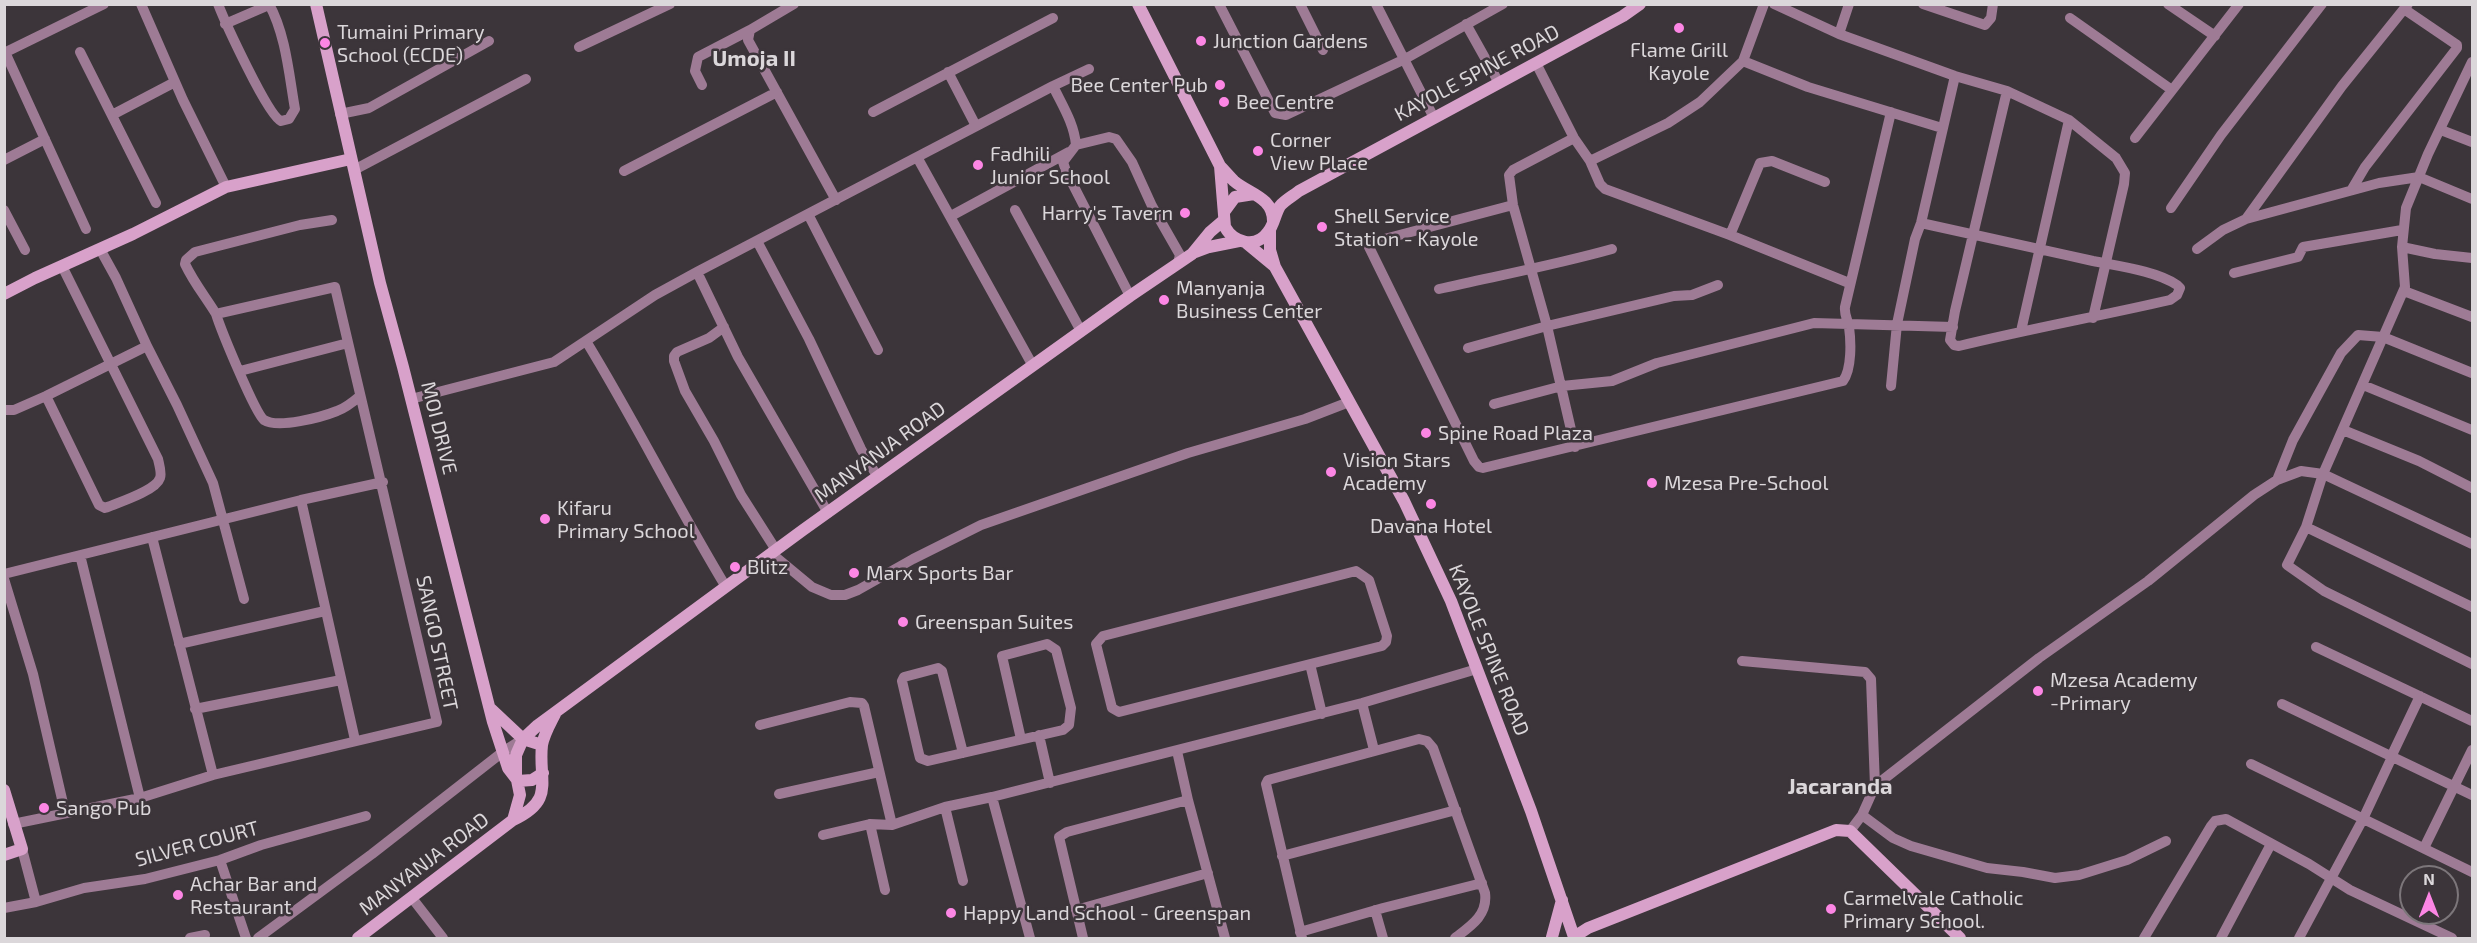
<!DOCTYPE html>
<style>
body{margin:0}
#map{position:relative;width:2477px;height:943px;overflow:hidden;background:#3c353a;font-family:"Exo 2",sans-serif}
canvas{display:block}
.frame{position:absolute;inset:0;border:6px solid #dbd7da;pointer-events:none}
.north{position:absolute;left:2399px;top:865px;width:60px;height:60px;box-sizing:border-box;background:#3c353a;border:2px solid #7c767a;border-radius:50%;rotate:0deg;font-size:16px;font-weight:700;line-height:24px;text-align:center;color:#dbd7da}
.north::after{content:'';display:block;margin:auto;width:21px;height:27px;background:#fc86e4;clip-path:polygon(50% 0,100% 100%,50% 72%,0 100%)}
</style>
<div id="map">
<canvas width="2477" height="943"></canvas>
<div class="frame"></div>
<div class="north">N</div>
</div>
<script>
const ctx = document.querySelector('canvas').getContext('2d');
ctx.lineJoin = 'round';
function stroke(path, color, width, dash) { ctx.strokeStyle = color; ctx.lineWidth = width; ctx.lineCap = dash ? 'butt' : 'round'; ctx.setLineDash(dash || []); ctx.stroke(path); }
function label(font, color, halo, rows, align = 'center') {
  ctx.font = font + ' "Exo 2",sans-serif'; ctx.lineWidth = 5; ctx.setLineDash([]); ctx.textBaseline = 'middle'; ctx.strokeStyle = halo; ctx.fillStyle = color; for (const [text, x, y, turn = 0] of rows) {
    ctx.save(); ctx.translate(x, y); ctx.rotate((+turn || 0) * Math.PI / 180); ctx.textAlign = isNaN(turn) ? turn : align; if (halo) ctx.strokeText(text, 0, 0); ctx.fillText(text, 0, 0); ctx.restore();
  }
}
const street = new Path2D(`
 M141 4 183 100 226 187
 M218 4C225 22 268 116 281 121L289 119 295 109C289 75 286 35 269 4
 M794 4 750 30 748 40 836 200
 M1219 4 1275 113 1286 115 1405 59 1503 4
 M1300 4 1323 50
 M1376 4 1434 118
 M1774 4 1839 34 1955 76 2007 91 2069 120 2116 158 2125 173 2124 184 2093 318
 M1923 4 1985 25 1991 18 1993 4
 M2168 4 2215 36
 M2070 18 2172 90
 M225 24 269 5
 M1466 24 1499 83
 M1839 34 1849 4
 M579 47 670 4
 M5 52 86 229
 M80 52 156 203
 M4 53 104 4
 M1743 61 1808 87 1942 128
 M2472 62 2428 154 2406 208 2402 247 2405 287 2323 474 2306 527 2287 565 2324 591 2472 664
 M1536 63 1574 138 1590 161 1600 184 1605 189 1730 235 1849 283
 M948 72 976 126
 M702 85 695 71 698 57 750 30
 M1053 86 1089 69
 M873 112 1053 18
 M340 114 369 108 489 41
 M112 115 175 82
 M2441 130 2472 142
 M1574 138 1513 170 1509 175 1513 205 1547 326 1575 447
 M2135 138 2239 4
 M1076 145 1109 137 1116 139 1132 162 1152 206 1180 255 1178 263
 M917 157 1033 366
 M4 160 45 139
 M1590 161 1668 123 1700 102 1743 61 1764 4
 M354 170 526 79
 M624 171 777 92
 M2352 189 2365 167 2457 48V45L2404 9
 M1513 205 1373 242 1369 247 1474 461 1479 467 1483 468 1843 381C1852 369 1851 341 1849 327 1848 320 1844 315 1845 307L1891 112
 M2171 208 2221 135 2322 4
 M4 210 25 250
 M1015 210 1081 331
 M808 214 878 350
 M951 216 1069 152
 M2246 219 2379 183 2419 177 2472 199
 M1921 223C1979 236 2036 248 2093 261 2118 266 2157 271 2177 285L2180 288 2177 295 2170 300C2100 316 2029 329 1959 346L1954 345 1950 340 1955 311 2007 91
 M1730 235 1760 163 1772 161 1825 182
 M757 241 809 339 861 449 874 471
 M2402 247 2435 254 2472 258
 M2197 249 2223 230 2246 219 2342 86 2408 4
 M697 272 738 357 828 513
 M2234 273 2298 257 2303 247 2402 230
 M1439 289C1496 276 1555 265 1612 249
 M2404 291 2472 317
 M216 314C221 330 255 413 264 420 278 429 322 417 337 411 346 408 353 402 360 396
 M724 327 709 338 677 352 674 356V361L685 391 714 441 741 495 776 550
 M2021 331 2069 120
 M586 341C635 421 677 506 726 587
 M147 346 177 405 213 483 244 599
 M1468 348 1547 326 1674 296 1692 295 1718 285
 M240 371 348 343
 M2363 385 2472 430
 M1891 386 1897 324 1915 239 1921 223 1955 76
 M46 396 99 505 105 508C117 503 156 491 160 478 162 473 159 464 158 459L62 266
 M411 399 554 362 655 295 697 272 1053 86C1062 105 1074 123 1076 145L1063 162 1066 171 1130 296
 M1494 404 1562 386 1612 381 1657 363 1814 323 1953 327
 M4 410H14L46 396 147 346 116 278 100 249
 M2343 430 2419 461 2472 488
 M2277 480 2293 440 2341 353 2358 335 2383 337 2472 373
 M301 500 355 740
 M2306 527 2472 607
 M152 537 213 775
 M771 553 812 587 831 595H845L858 590 913 559 981 525 1188 453 1305 419 1349 402
 M80 555 140 798
 M1356 571 1369 580 1387 636 1386 642 1382 646 1119 712 1112 708 1096 644 1103 636Z
 M4 574 301 500 383 482
 M4 579 33 674 65 812
 M179 644 325 611
 M2316 647 2472 721
 M1742 661 1865 672 1871 679 1875 786 1862 815 1850 831
 M1310 664 1322 714
 M1362 703 1374 750
 M2282 704 2472 795
 M195 709 341 680
 M760 725 850 702 862 703 864 706 892 825
 M1039 735 1050 783
 M1177 751 1188 800 1225 938
 M963 753 942 671 938 668 904 677 902 681 918 750 920 758 928 761 1063 730 1069 725 1071 708 1056 650 1047 644 1002 656 1021 739
 M2391 757 2420 696
 M2251 764 2472 872
 M1875 786 2039 658 2148 581 2254 495 2277 480 2301 471 2323 474 2472 544
 M779 794 879 772
 M945 807 963 881
 M1862 815 1893 838 1911 846 1987 868 2023 872 2055 878 2079 875 2127 860 2166 841
 M13 824 140 798 213 775 437 722 335 287 216 314C205 296 194 283 185 264L186 260 195 252 300 225 332 220
 M870 824 885 890
 M823 835 870 824 892 825 945 807 992 797
 M2424 848 2472 750
 M1282 856 1456 810
 M220 860 246 938
 M412 898 443 938
 M36 902 84 888 145 879 220 860 261 845 366 816
 M4 908 36 902 22 849
 M1076 910 1208 873
 M1375 910 1383 938
 M1300 932 1383 908 1482 883
 M190 938 205 935
 M258 938 372 854 504 751 523 739
 M1030 938 992 797 1362 703 1477 669
 M1083 938 1059 837 1067 832 1188 800
 M1302 938 1266 784 1268 780 1419 739 1427 741 1433 748 1485 893C1488 915 1471 926 1455 938
 M2144 938 2211 826 2215 821 2226 819 2309 864 2350 890 2452 938
 M2221 938 2271 844
 M2299 938 2363 819 2392 757`);
const secondary = new Path2D(`
 M316 4 380 283 403 367 493 722 508 768 518 781 532 780 543 773
 M1138 4 1220 166C1225 171 1229 176 1234 181 1249 194 1273 197 1273 221
 M1220 166 1225 227C1234 243 1256 249 1268 232 1274 225 1275 214 1280 206 1285 200 1293 196 1299 191L1623 16 1640 4
 M1224 212 1235 197 1254 194
 M1270 230V250L1275 267 1404 501 1451 601 1531 811 1574 937
 M1245 242 1274 266
 M1193 253 1209 247 1239 241
 M4 294 35 278 133 234 226 187 351 159
 M490 708 523 739 542 745
 M4 790 22 849 4 855
 M513 820 520 795 516 775V755L523 739 538 725 803 530 1130 296 1192 254 1210 232 1224 220
 M1552 937 1562 900
 M1574 937 1588 928 1836 830 1850 831 1960 938
 M358 938 513 820C556 800 538 781 542 745 544 734 550 724 555 714`);
const markers = [
 [1679,28,6,"#fc86e4"],
 [1201,41,6,"#fc86e4"],
 [325,43,6,"#fc86e4"],
 [1220,85,6,"#fc86e4"],
 [1224,102,6,"#fc86e4"],
 [1258,151,6,"#fc86e4"],
 [978,165,6,"#fc86e4"],
 [1185,213,6,"#fc86e4"],
 [1322,227,6,"#fc86e4"],
 [1164,300,6,"#fc86e4"],
 [1426,433,6,"#fc86e4"],
 [1331,472,6,"#fc86e4"],
 [1652,483,6,"#fc86e4"],
 [1431,504,6,"#fc86e4"],
 [545,519,6,"#fc86e4"],
 [735,567,6,"#fc86e4"],
 [854,573,6,"#fc86e4"],
 [903,622,6,"#fc86e4"],
 [2038,691,6,"#fc86e4"],
 [44,808,6,"#fc86e4"],
 [178,895,6,"#fc86e4"],
 [1831,909,6,"#fc86e4"],
 [951,913,6,"#fc86e4"]
];
const poiNames = [
 ["Tumaini Primary",337,32],
 ["School (ECDE)",337,55],
 ["Junction Gardens",1213,41],
 ["Flame Grill",1679,50,"center"],
 ["Kayole",1679,73,"center"],
 ["Bee Center Pub",1208,85,"right"],
 ["Bee Centre",1236,102],
 ["Corner",1270,140],
 ["View Place",1270,163],
 ["Fadhili",990,154],
 ["Junior School",990,177],
 ["Harry's Tavern",1173,213,"right"],
 ["Shell Service",1334,216],
 ["Station - Kayole",1334,239],
 ["Manyanja",1176,288],
 ["Business Center",1176,311],
 ["Spine Road Plaza",1438,433],
 ["Vision Stars",1343,460],
 ["Academy",1343,483],
 ["Mzesa Pre-School",1664,483],
 ["Kifaru",557,508],
 ["Primary School",557,531],
 ["Davana Hotel",1431,526,"center"],
 ["Blitz",747,567],
 ["Marx Sports Bar",866,573],
 ["Greenspan Suites",915,622],
 ["Mzesa Academy",2050,680],
 ["-Primary",2050,703],
 ["Sango Pub",56,808],
 ["Achar Bar and",190,884],
 ["Restaurant",190,907],
 ["Carmelvale Catholic",1843,898],
 ["Primary School.",1843,921],
 ["Happy Land School - Greenspan",963,913]
];
const streetNames = [
 ["KAYOLE SPINE ROAD",1477,73,-28],
 ["MOI DRIVE",439,428,76],
 ["MANYANJA ROAD",880,452,-36],
 ["SANGO STREET",437,643,78],
 ["KAYOLE SPINE ROAD",1489,650,68],
 ["SILVER COURT",197,844,-15],
 ["MANYANJA ROAD",424,864,-37]
];
const quarterNames = [
 ["Umoja II",754,59],
 ["Jacaranda",1840,787]
];
stroke(street, '#9e7b95', 10);
stroke(secondary, '#d8a1ca', 12);
for (const [x, y, r, color] of markers) { const dot = new Path2D(); dot.arc(x, y, r, 0, 2 * Math.PI); ctx.fillStyle = color; ctx.fill(dot); stroke(dot, '#3c353a', 2); }
label('20px', '#dbd7da', '#3c353a', poiNames, 'left');
label('20px', '#dbd7da', '#3c353a', streetNames);
label('bold 22px', '#dbd7da', '#3c353a', quarterNames);
</script>
